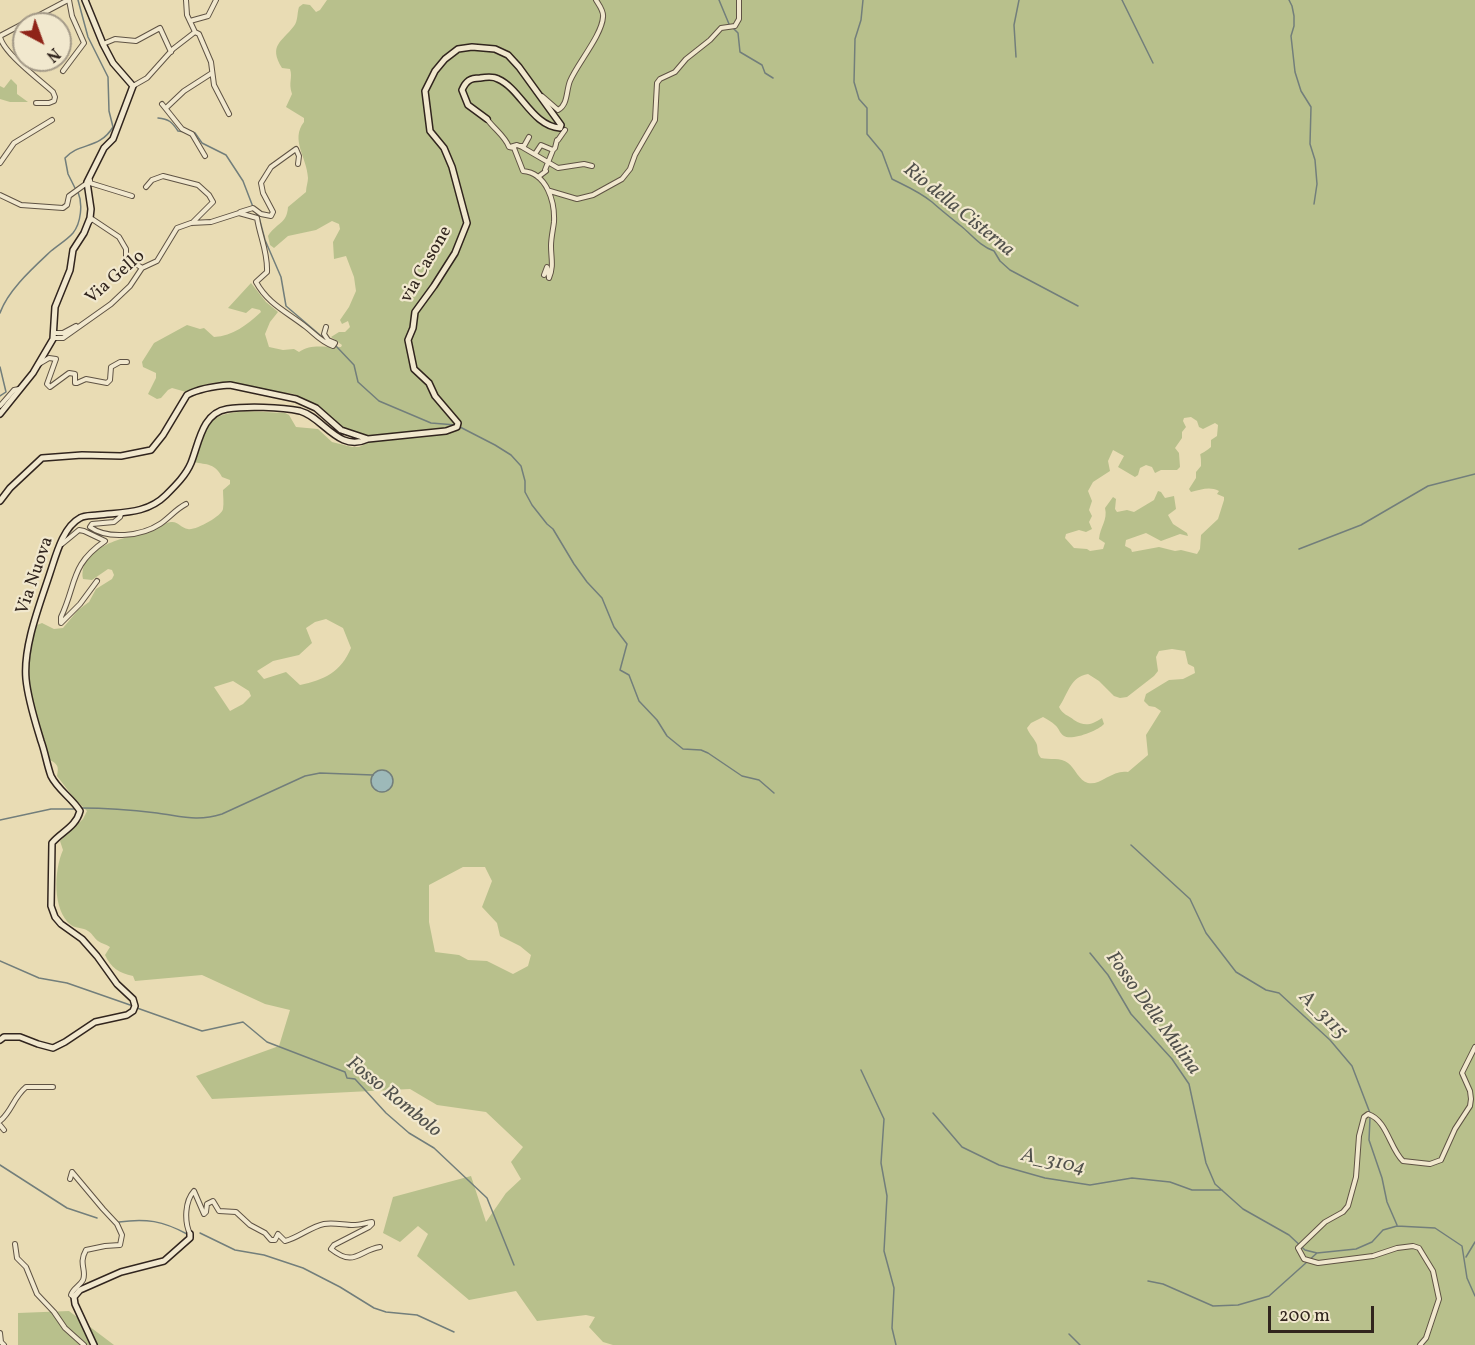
<!DOCTYPE html>
<style>
body{margin:0}
#map{position:relative;width:1475px;height:1345px;overflow:hidden;background:#e9dcb4;font-family:Vollkorn,serif}
canvas{display:block}
.north{position:absolute;left:12px;top:12px;width:60px;height:60px;box-sizing:border-box;background:#f1e8ce;border:2px solid #a49a88;border-radius:50%;rotate:139deg;font-size:16px;font-weight:700;line-height:24px;text-align:center;color:#31251e}
.north::after{content:'';display:block;margin:auto;width:21px;height:27px;background:#8f2418;clip-path:polygon(50% 0,100% 100%,50% 72%,0 100%)}
.scale{position:absolute;left:1268px;top:1306px;width:106px;height:27px;box-sizing:border-box;border:3px solid #31251e;border-top:0;padding-left:8px;font-size:18px;line-height:21px;white-space:nowrap;color:#31251e;-webkit-text-stroke:4px #f1e8ce;paint-order:stroke}
</style>
<div id="map">
<canvas width="1475" height="1345"></canvas>
<div class="north">N</div>
<div class="scale">200 m</div>
</div>
<script>
const ctx = document.querySelector('canvas').getContext('2d');
ctx.lineJoin = 'round';
function fill(path, color) { ctx.fillStyle = color; ctx.fill(path, 'evenodd'); }
function stroke(path, color, width, dash) { ctx.strokeStyle = color; ctx.lineWidth = width; ctx.lineCap = dash ? 'butt' : 'round'; ctx.setLineDash(dash || []); ctx.stroke(path); }
function label(font, color, halo, rows, align = 'center') {
  ctx.font = font + ' Vollkorn,serif'; ctx.lineWidth = 4.5; ctx.setLineDash([]); ctx.textBaseline = 'middle'; ctx.strokeStyle = halo; ctx.fillStyle = color; for (const [text, x, y, turn = 0] of rows) {
    ctx.save(); ctx.translate(x, y); ctx.rotate((+turn || 0) * Math.PI / 180); ctx.textAlign = isNaN(turn) ? turn : align; if (halo) ctx.strokeText(text, 0, 0); ctx.fillText(text, 0, 0); ctx.restore();
  }
}
const green = new Path2D(`
 M327 0H1475V1345H613L603 1342 589 1327 595 1317 586 1315 537 1321 516 1291 469 1300 417 1256 428 1234 418 1226 400 1242 383 1233 393 1197 471 1176 486 1222 506 1193 521 1179 511 1162 523 1147 486 1112 437 1105 410 1089 212 1099 196 1076 279 1046 290 1010 265 1004 202 975 135 981 133 976C119 973 111 968 105 955L110 947C106 944 102 944 98 941 94 938 92 933 88 931 83 927 76 929 71 925 52 910 54 870 63 850L60 841 83 819 87 811 74 798 57 776C59 766 58 764 48 759 34 709 20 677 37 625L42 623 54 629 63 628 78 610 89 602 96 589 112 579 114 575 112 570 108 569 92 580 83 579C78 545 127 538 149 531 156 529 164 523 171 522 178 521 181 528 188 529 195 531 222 516 223 509 224 503 223 496 223 490L230 484V480L222 477C215 463 207 465 194 462 198 449 201 433 210 423 225 406 265 413 285 413L289 415 296 427 318 429 332 442 352 447H359L369 442 368 436 339 426 319 407 294 394 268 391 228 382 211 383 186 392 172 388 168 390 161 398 157 399 148 394 156 378V373L143 367 142 362 154 343 187 325 200 329 204 328 214 337C233 336 247 325 261 312L260 310 252 308 246 313 228 308 251 283 266 302 278 312 270 322 265 334 269 347 283 350 294 349 299 352C312 343 325 348 341 347L342 345 331 337 339 332H345L350 327 348 321 342 324 340 320 349 307 356 291 354 277 346 256 334 259 333 242 340 229 339 224 332 221 316 230 288 236 274 248 270 245 268 236C276 223 287 224 288 207L306 192C306 187 308 182 308 178 307 157 290 140 304 122V118L286 107 292 94C288 82 293 78 290 69L282 68C268 45 282 42 294 26 298 21 297 13 299 7L303 4 310 5 316 12 320 10ZM1191 417 1197 421 1199 427 1203 429 1215 423 1218 425 1217 436 1211 440V447C1195 460 1202 447 1201 466L1196 472V478L1189 489 1191 492C1201 490 1209 486 1219 491L1217 494 1224 497V500L1218 519 1201 535 1200 549 1197 554 1181 550 1175 551 1159 547 1132 552 1131 549 1125 546 1126 540 1146 533 1161 541 1180 534 1188 536 1187 533 1173 524 1168 515 1176 509 1174 496 1165 498 1161 492 1158 491 1154 500 1134 512 1127 510 1117 512 1115 509 1116 499 1113 497 1105 508C1108 520 1100 527 1099 539L1105 543 1103 549 1090 551 1087 549 1074 548 1065 538 1066 534 1079 530 1086 532 1092 529 1089 522 1092 516 1089 510 1092 501 1088 491 1093 482 1110 471 1108 461 1113 450 1124 456 1118 467 1135 477 1138 475 1140 468 1146 465 1152 467 1155 473 1161 470H1177L1180 467 1179 453 1175 448 1182 438V432L1186 427 1183 421 1184 418ZM326 619 343 628 351 648C341 672 324 680 300 685L286 672 264 679 257 671 273 661 299 655 312 643 306 628 315 622ZM1172 649 1185 651 1188 664 1194 667 1195 673 1183 679 1169 680 1146 694 1144 701 1149 706 1155 707 1161 711 1146 735 1148 755 1128 772C1113 769 1100 786 1088 783 1079 781 1075 768 1068 763 1061 757 1049 760 1041 758 1037 753 1038 751 1037 745 1035 739 1029 734 1027 728L1031 723 1043 717C1047 719 1052 722 1055 725 1059 728 1060 734 1064 736 1071 741 1098 731 1104 724L1102 718C1091 725 1085 727 1074 720 1068 715 1063 715 1059 707 1068 694 1070 677 1088 674L1099 681 1114 696 1120 698 1127 697 1154 676 1158 671 1156 657 1159 651ZM233 681 249 691 251 696 243 704 230 711 214 687ZM380 770H383L392 784C387 793 377 793 372 784ZM463 867H485L492 881 482 907 497 923 500 936 520 946 531 955 528 966 513 974 487 961 468 960 459 955 435 952 429 922V885Z
 M11 79 17 85V94L28 102H10L0 99V86L4 88Z
 M69 1311 114 1345H18V1313Z`);
const water = new Path2D(`
 M371 781a11 11 0 1 1 22 0a11 11 0 1 1-22 0Z`);
const stream = new Path2D(`
 M719 0 729 24 738 33 740 52 762 65 765 73 773 78
 M863 0 861 20 855 39 854 82 859 99 867 108V134L882 152 892 179C906 186 920 192 932 202 942 211 951 218 961 226 972 235 980 246 994 251L1000 261 1010 270 1078 306
 M1122 0 1153 63
 M1289 0 1292 6 1294 16V26L1291 36 1295 72 1301 91 1311 107 1310 144 1315 160 1317 184 1314 204
 M1016 57 1014 25 1019 0
 M158 118C169 119 172 122 178 131L186 132
 M190 131 195 133 202 143 226 155 243 181 253 207
 M75 188 68 174 65 158C79 142 99 150 113 127L109 111 108 77 88 37 78 0
 M255 211 259 217 265 240 281 277 286 306 327 341
 M0 313C8 290 33 268 51 251 58 245 67 240 73 233 81 223 83 204 78 192
 M336 346 354 365 358 382 379 401 431 423 456 425
 M0 367 6 392 0 396
 M460 427 495 445 511 455 521 466 525 481V492L532 505 547 524 553 529 574 564 587 582 602 598 614 627 627 644 620 670 629 675 639 701 657 720 667 736 683 749 701 750 708 753 742 776 759 780 774 793
 M1299 549 1361 525 1428 486 1475 474
 M81 808C107 808 132 810 157 813 181 816 197 822 222 814L305 776 320 773 373 775
 M0 820 51 809H74
 M1131 845 1190 899 1206 933 1236 972 1266 990 1279 993 1330 1040 1352 1066 1370 1113
 M1090 953 1108 975 1131 1014 1172 1059 1189 1084 1206 1163 1215 1184 1243 1209 1289 1235 1305 1250 1317 1253 1356 1249 1372 1242 1383 1230 1397 1226 1435 1228 1462 1246 1467 1278 1475 1296
 M0 961 39 978 67 983 133 1006
 M137 1008 202 1031 243 1022 267 1042 345 1072 347 1078 355 1079 386 1113 409 1133 434 1148 487 1198 514 1265
 M861 1070 884 1119 881 1163 887 1196 884 1251 894 1288 892 1328 896 1345
 M933 1113 962 1147 999 1165 1045 1178 1090 1185 1132 1178 1170 1182 1192 1190H1222
 M1370 1118 1369 1140 1382 1178 1387 1202 1397 1225
 M0 1165 67 1208 97 1218
 M119 1222C146 1218 163 1221 187 1234
 M200 1233 235 1250 264 1255 303 1268 340 1287 374 1308 386 1312 417 1315 454 1332
 M1466 1257 1475 1242
 M1148 1281 1163 1284 1213 1306 1238 1305 1269 1296 1317 1253
 M1069 1334 1080 1345`);
const street = new Path2D(`
 M186 0 187 15 195 32 199 34 211 62 214 85 229 114
 M190 21 208 16 216 0
 M103 44 115 39 136 41 160 28 171 52
 M63 71 84 43 72 16 69 0
 M133 86 147 78 173 49 195 32
 M542 96 558 110C568 105 566 91 570 81 577 64 602 35 603 17 604 11 599 5 596 0
 M36 103H49L54 101 55 97 53 92C40 80 2 52 0 36L68 0
 M162 104 182 129 192 134 205 156
 M166 108 184 91 212 73
 M487 119C494 129 505 136 509 147L514 148 523 171C547 173 555 202 554 222 553 230 551 238 551 246 551 258 554 266 549 278
 M521 146H524L529 137
 M510 147 517 145 522 147 558 168 584 164 592 166
 M535 154 541 145 553 150
 M0 163 14 143 52 120
 M538 177 546 171 545 170 553 150 555 148 557 140H558L565 130
 M90 180V183L132 196
 M146 187 152 180 163 176 198 185 209 195 213 202 192 223
 M550 191 577 199 593 195 622 179 630 169 635 155 655 120 657 83 660 79 675 72 686 59 710 40 721 28 735 26 739 19V0
 M0 195 21 205 63 208 67 205 69 196 87 183
 M240 212 253 208 261 214 271 216 273 212 263 193 261 183 271 167 296 149 299 156 298 164
 M89 222 92 219 119 237 126 249V257L142 268
 M544 275 547 267 549 277
 M55 333H63L76 326
 M54 338H63L111 304 130 286 142 268 157 261 177 228 191 223 211 222 239 213 257 218C260 237 268 252 267 272L256 282C268 304 287 312 306 327 315 334 321 342 333 346L335 343 328 340 324 334 326 327
 M39 364 49 358 56 359 47 384 50 387 69 373 75 374V383H77L86 379 107 383 110 380 111 367 120 362H127
 M0 406 14 390 19 389
 M121 514 120 517 114 522 92 524 90 527C108 540 142 536 160 524 169 518 176 509 186 504
 M62 544 79 530 84 531 105 541C70 565 77 583 61 617V623L80 604 97 581
 M0 1121C12 1111 13 1098 26 1087H53
 M0 1125 4 1130
 M70 1179 72 1172 103 1209 117 1224 122 1235 120 1245 105 1246 86 1250C78 1264 87 1270 83 1280 80 1286 73 1288 71 1295L74 1297
 M190 1234C184 1221 185 1201 194 1191L204 1214 206 1212 207 1204 213 1201 219 1211 236 1212 250 1225 265 1233 271 1240H275L278 1234 285 1241C298 1238 310 1227 324 1224 333 1222 344 1225 353 1225 360 1225 365 1223 372 1222V1224L369 1227 334 1245 331 1249C355 1268 359 1250 380 1247
 M15 1244 17 1258 26 1267 37 1294 54 1312 65 1328 84 1345
 M0 1333 1 1342 4 1345
 M1420 1345 1426 1338 1439 1299 1433 1271 1419 1248 1413 1246 1397 1248 1373 1256 1318 1263 1304 1259 1298 1248 1325 1222 1343 1212 1348 1206 1356 1177 1359 1136 1364 1117 1368 1114C1387 1120 1390 1149 1403 1161L1430 1164 1441 1160 1455 1129 1470 1106 1471 1099 1470 1091 1462 1073 1475 1047`);
const secondary = new Path2D(`
 M487 119 468 105 462 90C466 81 470 78 480 78 486 77 493 76 498 79 521 89 532 126 560 128
 M0 414 33 373 53 339 55 307 70 270 73 250 84 233 90 218 91 209 87 182 104 148 113 139 133 86 113 63 103 44 85 0
 M368 439 446 431 457 427 458 423 435 396 429 383 414 369 408 340 413 328 415 312 434 286 455 253 467 223 452 167 444 148 430 131 425 91 435 71 445 59 458 49 472 47 495 49 508 55 519 67 561 125 560 128
 M0 501 10 488 42 458 82 455 121 456 151 450 163 435 187 395C200 388 216 386 230 385L296 399 316 408 341 430 368 439C338 453 323 417 300 411 281 407 246 406 227 409 202 413 199 443 191 463 186 475 176 485 166 495 147 514 123 512 98 515 93 516 85 515 80 518 63 527 56 555 50 573 40 604 23 646 26 679 28 700 35 721 41 741 45 752 47 765 51 776 58 790 72 798 80 811 76 827 61 832 52 843L51 906 55 917 61 924 82 939 97 956 117 984 133 999 135 1006 133 1011 127 1015 95 1022 65 1042 53 1048 38 1044 20 1037H4L0 1040
 M94 1345 75 1304 74 1297 80 1290 121 1272 164 1261 190 1238V1234`);
const streetNames = [
 ["via Casone",427,265,-60],
 ["Via Gello",116,278,-41],
 ["Via Nuova",36,576,-71]
];
const waterNames = [
 ["Rio della Cisterna",958,211,39],
 ["Fosso Delle Mulina",1152,1014,54],
 ["A_3115",1322,1016,45],
 ["Fosso Rombolo",393,1098,39],
 ["A_3104",1053,1163,12]
];
fill(green, '#b8c08c');
fill(water, '#9db9b9');
stroke(water, '#727e7b', 1.5);
stroke(stream, '#727e7b', 1.5);
stroke(street, '#5f5344', 6);
stroke(secondary, '#31251e', 8);
stroke(street, '#f1e8ce', 4);
stroke(secondary, '#f1e8ce', 5);
label('18px', '#31251e', '#f1e8ce', streetNames);
label('italic 20px', '#51514c', '#f1e8ce', waterNames);
</script>
